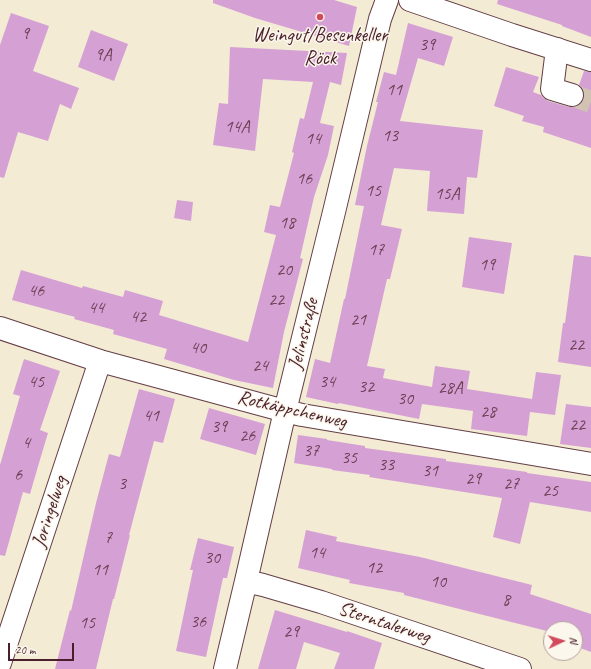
<!DOCTYPE html>
<meta charset="utf-8">
<style>
body{margin:0}
#map{position:relative;width:591px;height:669px;overflow:hidden;background:#f3ebd4;font-family:Caveat,sans-serif}
canvas{display:block}
.north{position:absolute;left:543px;top:621px;width:40px;height:40px;box-sizing:border-box;background:#fbf7ec;border:1px solid #b4a19f;border-radius:50%;rotate:86deg;font-size:11px;font-weight:700;line-height:16px;text-align:center;color:#4a1f2b}
.north::after{content:'';display:block;margin:auto;width:14px;height:18px;background:#d1495b;clip-path:polygon(50% 0,100% 100%,50% 72%,0 100%)}
.scale{position:absolute;left:8px;top:643px;width:66px;height:18px;box-sizing:border-box;border:2px solid #4a1f2b;border-top:0;padding-left:5px;font-size:12px;line-height:14px;white-space:nowrap;color:#4a1f2b;-webkit-text-stroke:3px #fbf7ec;paint-order:stroke}
</style>
<div id="map">
<canvas width="591" height="669"></canvas>
<div class="north">N</div>
<div class="scale">20 m</div>
</div>
<script>
const ctx = document.querySelector('canvas').getContext('2d');
ctx.lineJoin = 'round';
function fill(path, color) { ctx.fillStyle = color; ctx.fill(path, 'evenodd'); }
function stroke(path, color, width, dash) { ctx.strokeStyle = color; ctx.lineWidth = width; ctx.lineCap = dash ? 'butt' : 'round'; ctx.setLineDash(dash || []); ctx.stroke(path); }
function label(font, color, halo, rows, align = 'center') {
  ctx.font = font + ' Caveat,sans-serif'; ctx.lineWidth = 3; ctx.setLineDash([]); ctx.textBaseline = 'middle'; ctx.strokeStyle = halo; ctx.fillStyle = color; for (const [text, x, y, turn = 0] of rows) {
    ctx.save(); ctx.translate(x, y); ctx.rotate((+turn || 0) * Math.PI / 180); ctx.textAlign = isNaN(turn) ? turn : align; if (halo) ctx.strokeText(text, 0, 0); ctx.fillText(text, 0, 0); ctx.restore();
  }
}
const building = new Path2D(`
 M213 0H334L357 7 349 46 255 18 213 3Z
 M498 0H591V37L562 26V25L497 4Z
 M11 13 49 26 33 71 79 88 71 109 60 104 48 141 18 132 4 178 0 177V45Z
 M408 23 453 37 444 66 418 58 400 121 483 130 477 178 467 177 464 214 427 211 430 171 394 168 381 225 402 229 390 279H387L367 366 385 369 383 378 432 387 435 366 470 371 467 389 532 399 536 372 561 375 555 415 530 412 527 436 471 429 473 411 422 404 419 419 339 403 338 404 306 397 315 359 330 363 344 299H345L364 206 355 205 367 146 378 102H376L384 72 396 75Z
 M91 30 128 44 114 81 78 67Z
 M230 47 347 53 341 85 330 82 320 123 334 126 328 155 314 197 300 258 303 259 284 332 273 388 234 380 164 359 167 349 113 334 114 330 74 319 75 317 12 300 21 270 82 288 83 286 123 297 125 290 163 301 159 315 248 342 276 235 264 232 270 205 280 207 294 153 292 152 300 118 304 119 313 82 263 79 255 151 213 145 219 103 228 104Z
 M506 67 539 77 533 92 541 95 544 98 548 101 569 107H575L581 104 584 98V93L581 87 579 85 584 71 591 72V148L543 132 544 127 522 121 524 116 494 106Z
 M177 200 193 202 191 221 174 218Z
 M469 237 512 243 504 294 462 287Z
 M574 255 591 257V367L558 362 563 323H565Z
 M24 359 60 371 40 430 48 433 39 463 30 494 23 492 5 556 0 555V465L20 396 13 394Z
 M139 389 175 399 163 443 154 441 129 535H130L114 599H113L96 669H55L70 610 71 611 96 503 109 454 120 457Z
 M566 404 591 407V448L560 444Z
 M209 408 265 424 256 455 200 439Z
 M298 435 327 439V440L365 446V448L446 459V461L499 468 527 472V473L591 482V512L530 502 520 544 493 537 502 498 369 477 370 475 332 470V469L294 463Z
 M306 530 337 537 336 541 420 557 532 585 530 594 591 614V652L575 646V629H551V639L545 637 547 631 404 595V593L349 583 350 580 298 568Z
 M198 538 234 547 227 578H223L206 657 176 651 193 570H190Z
 M275 610 347 632V631L382 643 374 669H334L340 653 304 642 296 669H258Z`);
const minorTunnel = new Path2D(`
 M572 95 591 102`);
const minor = new Path2D(`
 M557 49 552 89 572 95
 M0 328 100 361 285 411 302 415 591 464
 M246 581 263 585 321 602 520 669
 M0 663 100 361
 M225 669 246 581 285 411 334 212 380 19 387 0`);
const major = new Path2D(`
 M410 0 512 35 591 60`);
const markers = [
 [320,17,4,"#d1495b"]
];
const numberNames = [
 ["9",25,34],
 ["39",427,45],
 ["9A",103,55],
 ["11",394,90],
 ["14A",237,127],
 ["13",390,136],
 ["14",313,139],
 ["16",304,179],
 ["15",373,191],
 ["15A",447,194],
 ["18",287,223],
 ["17",376,250],
 ["19",487,265],
 ["20",284,270],
 ["46",36,291],
 ["22",276,300],
 ["44",96,308],
 ["42",138,317],
 ["21",358,320],
 ["22",576,345],
 ["40",198,348],
 ["24",260,366],
 ["45",36,382],
 ["34",327,382],
 ["32",366,387],
 ["28A",450,388],
 ["30",405,399],
 ["28",488,412],
 ["41",151,416],
 ["22",577,425],
 ["39",219,427],
 ["26",247,436],
 ["4",26,443],
 ["37",311,451],
 ["35",349,458],
 ["33",386,465],
 ["31",430,471],
 ["6",18,475],
 ["29",473,479],
 ["3",122,484],
 ["27",511,484],
 ["25",550,491],
 ["7",108,538],
 ["14",317,553],
 ["30",212,558],
 ["12",374,568],
 ["11",100,570],
 ["10",438,582],
 ["8",506,600],
 ["36",198,622],
 ["15",87,623],
 ["29",291,632]
];
const poiNames = [
 ["Weingut/Besenkeller",320,36],
 ["Röck",320,59]
];
const streetNames = [
 ["Jelinstraße",304,334,-76],
 ["Rotkäppchenweg",292,410,13],
 ["Joringelweg",50,512,-72],
 ["Sterntalerweg",384,623,18]
];
fill(building, '#d5a1d5');
stroke(minorTunnel, '#d1c2b2', 22, [22, 11]);
stroke(minor, '#633e44', 24);
stroke(major, '#633e44', 24);
stroke(minor, '#fff', 22);
stroke(major, '#fff', 22);
for (const [x, y, r, color] of markers) { const dot = new Path2D(); dot.arc(x, y, r, 0, 2 * Math.PI); ctx.fillStyle = color; ctx.fill(dot); stroke(dot, '#fbf7ec', 1.5); }
label('18px', '#6d4056', null, numberNames);
label('20px', '#4a1f2b', '#fbf7ec', poiNames);
label('20px', '#4a1f2b', '#fbf7ec', streetNames);
</script>
